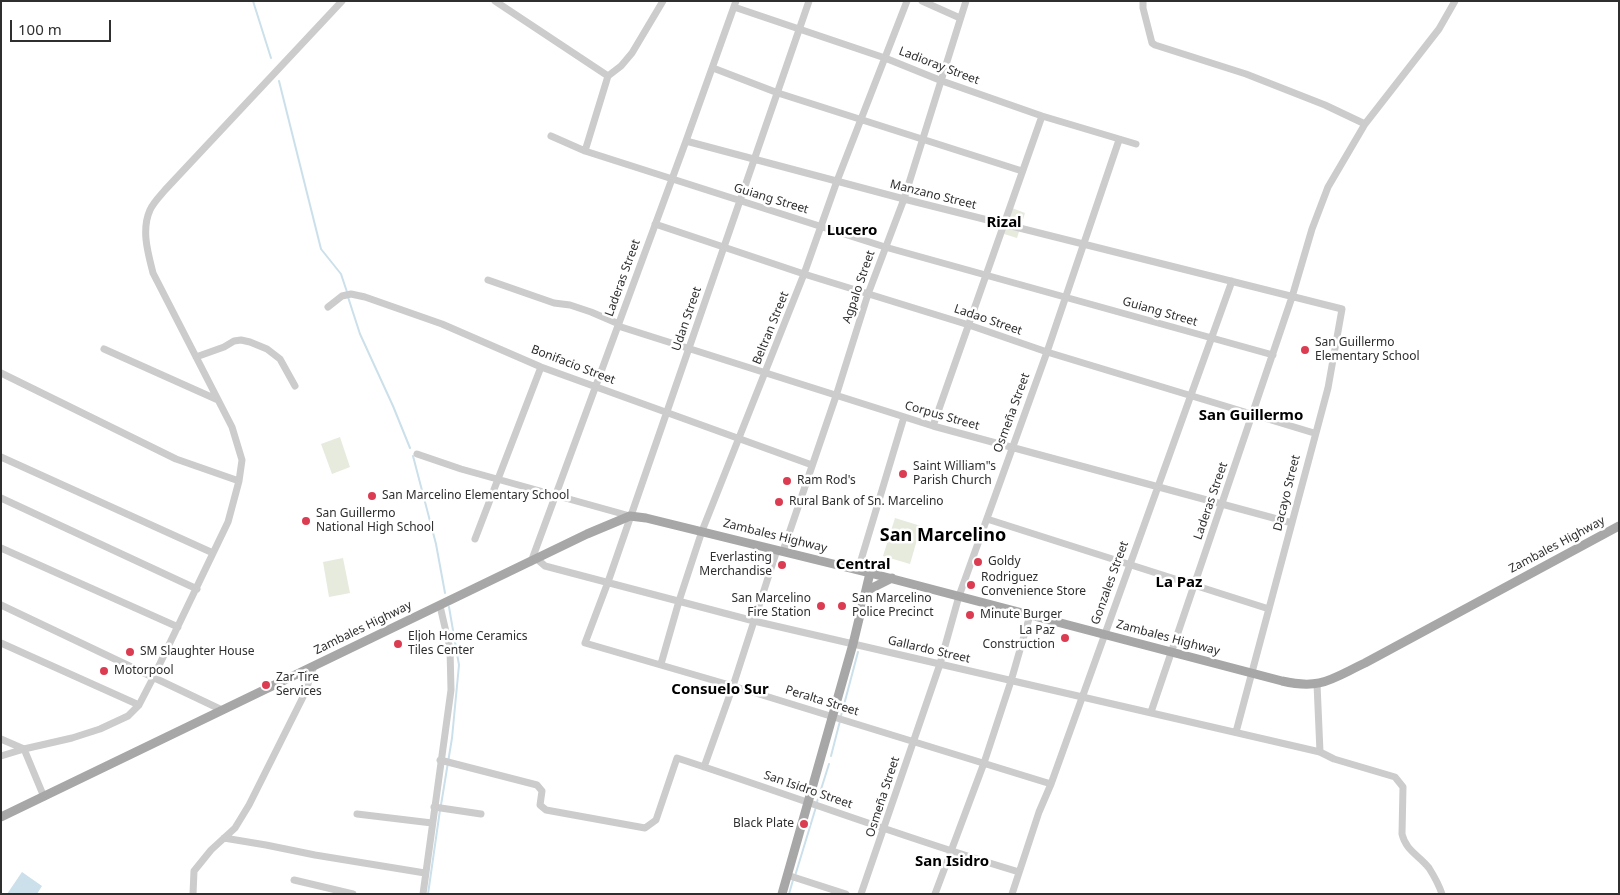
<!DOCTYPE html>
<meta charset="utf-8">
<style>
body{margin:0}
#map{position:relative;width:1620px;height:895px;overflow:hidden;background:#fff;font-family:"Noto Sans",sans-serif}
canvas{display:block}
.frame{position:absolute;inset:0;border:2px solid #2f2f2f;pointer-events:none}
.scale{position:absolute;left:10px;top:20px;width:101px;height:22px;box-sizing:border-box;border:2px solid #2f2f2f;border-top:0;padding-left:6px;font-size:15px;line-height:18px;white-space:nowrap;color:#2f2f2f;-webkit-text-stroke:4px #fff;paint-order:stroke}
</style>
<div id="map">
<canvas width="1620" height="895"></canvas>
<div class="frame"></div>
<div class="scale">100 m</div>
</div>
<script>
const ctx = document.querySelector('canvas').getContext('2d');
ctx.lineJoin = 'round';
function fill(path, color) { ctx.fillStyle = color; ctx.fill(path, 'evenodd'); }
function stroke(path, color, width, dash) { ctx.strokeStyle = color; ctx.lineWidth = width; ctx.lineCap = dash ? 'butt' : 'round'; ctx.setLineDash(dash || []); ctx.stroke(path); }
function label(font, color, halo, rows, align = 'center') {
  ctx.font = font + ' "Noto Sans",sans-serif'; ctx.lineWidth = 5; ctx.setLineDash([]); ctx.textBaseline = 'middle'; ctx.strokeStyle = halo; ctx.fillStyle = color; for (const [text, x, y, turn = 0] of rows) {
    ctx.save(); ctx.translate(x, y); ctx.rotate((+turn || 0) * Math.PI / 180); ctx.textAlign = isNaN(turn) ? turn : align; if (halo) ctx.strokeText(text, 0, 0); ctx.fillText(text, 0, 0); ctx.restore();
  }
}
const green = new Path2D(`
 M1012 208 1025 213 1017 238 1004 234Z
 M340 437 350 467 332 474 321 444Z
 M895 518 921 526 910 564 883 556Z
 M343 558 350 593 329 597 323 562Z`);
const water = new Path2D(`
 M22 872 42 886 37 894H7Z`);
const stream = new Path2D(`
 M253 1 271 58
 M279 81 321 249 341 274 347 292
 M348 297 360 334 393 406 410 448
 M413 456 436 544 445 593
 M841 716 858 652
 M831 756 840 721
 M817 802 829 764
 M441 805 452 738 459 665 449 607
 M795 876 816 807
 M428 894 440 810
 M789 894 793 880`);
const minor = new Path2D(`
 M495 1 608 76 585 151 885 247 1273 355
 M809 1 689 348 608 582 585 643 733 686 1051 784
 M922 1 960 18
 M1143 1V8L1152 43 1155 45 1246 74 1325 105 1365 124
 M734 7 885 58 942 81 1042 116 1136 144
 M713 68 778 93 1022 171
 M608 76 621 66 632 53 663 1
 M551 136 585 151
 M686 141 904 199 1342 309 1328 388 1236 732
 M655 224 804 274 969 325 1047 352 1314 433
 M488 280 554 303 570 305 591 312 619 324
 M328 307 342 296 351 294 365 297 442 324 541 367 812 465
 M618 326 933 426 1292 523
 M104 349 218 400
 M196 357 224 347 234 341 241 340 250 342 267 349 280 359 295 386
 M1 373 176 459 239 481
 M933 426 1042 116
 M417 454 461 469 630 516
 M1 457 213 553
 M1 498 197 589
 M987 519 1269 609
 M475 539 541 367
 M1 548 178 627
 M783 551 836 396 868 294 904 199 966 1
 M537 559 545 566 754 621 1320 752 1334 759 1395 777 1403 787 1402 834C1406 851 1419 855 1429 868 1434 876 1439 885 1442 894
 M531 562 686 141 736 1
 M858 570 904 417
 M1 605 222 710
 M1 643 139 705
 M661 664 679 601 702 531 804 274 837 181 907 1
 M1317 684 1320 752
 M1151 712 1292 297 1312 229 1328 187 1365 124 1439 29 1455 1
 M1 739 24 749 72 738 100 729 128 716 139 705 153 678 228 522 239 481 242 460 232 427 153 273C148 253 141 230 150 210 153 203 160 196 165 190L342 1
 M1 756 24 749 44 797
 M440 760 537 785 542 791 540 805 546 810 645 828 656 820 677 758C791 795 904 838 1019 872
 M704 767 733 686 777 550
 M434 807 481 814
 M357 814 432 823
 M224 838 266 845 315 855 425 873
 M787 875 846 894
 M294 880 353 894
 M193 894 194 871 211 850 235 828 249 805 305 693 314 666
 M423 894 451 690 450 649 440 606
 M861 894 940 664 959 596 1047 352 1119 140
 M935 894 984 763 1011 681 1030 615
 M1012 894 1039 812 1051 784 1232 281`);
const major = new Path2D(`
 M865 594 870 589 892 578
 M1 817 587 534 630 516 646 518 870 573 1282 681C1321 690 1331 679 1365 663L1619 526
 M782 894 853 644 870 573`);
const markers = [
 [1305,350,5,"#db3c51"],
 [903,474,5,"#db3c51"],
 [787,481,5,"#db3c51"],
 [372,496,5,"#db3c51"],
 [779,502,5,"#db3c51"],
 [306,521,5,"#db3c51"],
 [978,562,5,"#db3c51"],
 [782,565,5,"#db3c51"],
 [971,585,5,"#db3c51"],
 [821,606,5,"#db3c51"],
 [842,606,5,"#db3c51"],
 [970,615,5,"#db3c51"],
 [1065,638,5,"#db3c51"],
 [398,644,5,"#db3c51"],
 [130,652,5,"#db3c51"],
 [104,671,5,"#db3c51"],
 [266,685,5,"#db3c51"],
 [804,824,5,"#db3c51"]
];
const streetNames = [
 ["Ladioray Street",939,66,21],
 ["Manzano Street",933,195,14],
 ["Guiang Street",771,199,17],
 ["Laderas Street",623,278,-70],
 ["Agpalo Street",859,287,-71],
 ["Guiang Street",1160,312,16],
 ["Udan Street",687,319,-71],
 ["Ladao Street",988,320,19],
 ["Beltran Street",771,328,-68],
 ["Bonifacio Street",573,365,21],
 ["Osmeña Street",1012,413,-70],
 ["Corpus Street",942,416,16],
 ["Dacayo Street",1287,493,-76],
 ["Laderas Street",1211,501,-71],
 ["Zambales Highway",775,536,14],
 ["Zambales Highway",1557,545,-28],
 ["Gonzales Street",1110,583,-70],
 ["Zambales Highway",363,628,-26],
 ["Zambales Highway",1168,638,15],
 ["Gallardo Street",929,650,13],
 ["Peralta Street",822,701,17],
 ["San Isidro Street",808,790,19],
 ["Osmeña Street",883,797,-72]
];
const poiNames = [
 ["San Guillermo",1315,343],
 ["Elementary School",1315,357],
 ["Saint William\"s",913,467],
 ["Parish Church",913,481],
 ["Ram Rod's",797,481],
 ["San Marcelino Elementary School",382,496],
 ["Rural Bank of Sn. Marcelino",789,502],
 ["San Guillermo",316,514],
 ["National High School",316,528],
 ["Everlasting",772,558,"right"],
 ["Merchandise",772,572,"right"],
 ["Goldy",988,562],
 ["Rodriguez",981,578],
 ["Convenience Store",981,592],
 ["San Marcelino",811,599,"right"],
 ["Fire Station",811,613,"right"],
 ["San Marcelino",852,599],
 ["Police Precinct",852,613],
 ["Minute Burger",980,615],
 ["La Paz",1055,631,"right"],
 ["Construction",1055,645,"right"],
 ["Eljoh Home Ceramics",408,637],
 ["Tiles Center",408,651],
 ["SM Slaughter House",140,652],
 ["Motorpool",114,671],
 ["Zar Tire",276,678],
 ["Services",276,692],
 ["Black Plate",794,824,"right"]
];
const quarterNames = [
 ["Rizal",1004,223],
 ["Lucero",852,231],
 ["San Guillermo",1251,416],
 ["Central",863,565],
 ["La Paz",1179,583],
 ["Consuelo Sur",720,690],
 ["San Isidro",952,862]
];
const districtNames = [
 ["San Marcelino",943,536]
];
fill(green, '#e6ebde');
fill(water, '#cbe0ea');
stroke(stream, '#cbe0ea', 2);
stroke(minor, '#ccc', 7);
stroke(major, '#a7a7a7', 9);
for (const [x, y, r, color] of markers) { const dot = new Path2D(); dot.arc(x, y, r, 0, 2 * Math.PI); ctx.fillStyle = color; ctx.fill(dot); stroke(dot, '#fff', 2); }
label('12px', '#2f2f2f', '#fff', streetNames);
label('12px', '#2f2f2f', '#fff', poiNames, 'left');
label('bold 15px', '#000', '#fff', quarterNames);
label('bold 18px', '#000', '#fff', districtNames);
</script>
